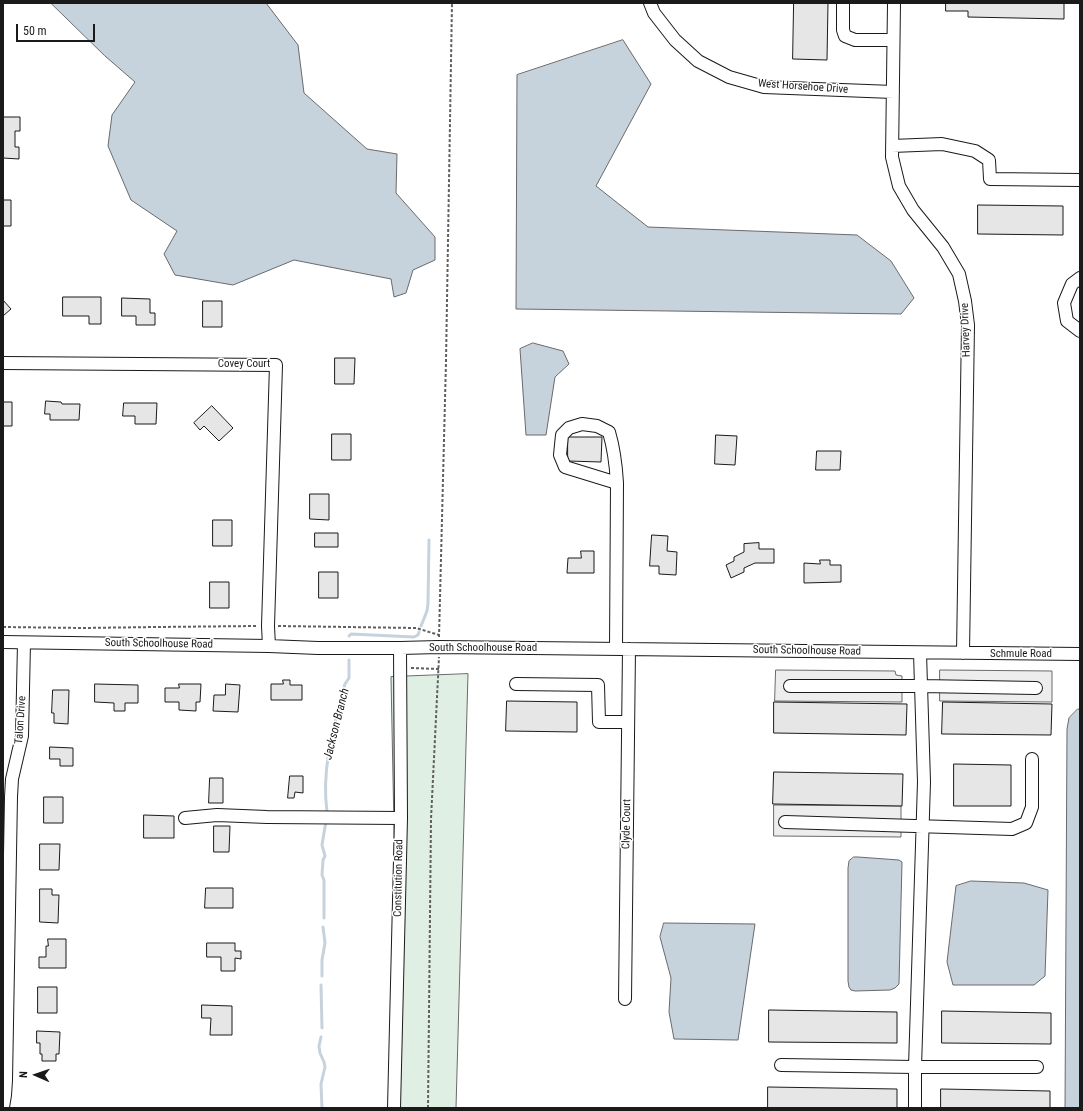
<!DOCTYPE html>
<style>
body{margin:0}
#map{position:relative;width:1083px;height:1111px;overflow:hidden;background:#fff;font-family:"Roboto Condensed",sans-serif}
canvas{display:block}
.frame{position:absolute;inset:0;border:4px solid #1a1a1a;pointer-events:none}
.north{position:absolute;left:16px;top:1055px;width:40px;height:40px;-webkit-text-stroke:3px #fff;paint-order:stroke;rotate:272deg;font-size:11px;font-weight:700;line-height:16px;text-align:center;color:#1a1a1a}
.north::after{content:'';display:block;margin:auto;width:14px;height:18px;background:#1a1a1a;clip-path:polygon(50% 0,100% 100%,50% 72%,0 100%)}
.scale{position:absolute;left:16px;top:24px;width:79px;height:18px;box-sizing:border-box;border:2px solid #1a1a1a;border-top:0;padding-left:5px;font-size:12px;line-height:14px;white-space:nowrap;color:#1a1a1a;-webkit-text-stroke:3px #fff;paint-order:stroke}
</style>
<div id="map">
<canvas width="1083" height="1111"></canvas>
<div class="frame"></div>
<div class="north">N</div>
<div class="scale">50 m</div>
</div>
<script>
const ctx = document.querySelector('canvas').getContext('2d');
ctx.lineJoin = 'round';
function fill(path, color) { ctx.fillStyle = color; ctx.fill(path, 'evenodd'); }
function stroke(path, color, width, dash) { ctx.strokeStyle = color; ctx.lineWidth = width; ctx.lineCap = dash ? 'butt' : 'round'; ctx.setLineDash(dash || []); ctx.stroke(path); }
function label(font, color, halo, rows, align = 'center') {
  ctx.font = font + ' "Roboto Condensed",sans-serif'; ctx.lineWidth = 3; ctx.setLineDash([]); ctx.textBaseline = 'middle'; ctx.strokeStyle = halo; ctx.fillStyle = color; for (const [text, x, y, turn = 0] of rows) {
    ctx.save(); ctx.translate(x, y); ctx.rotate((+turn || 0) * Math.PI / 180); ctx.textAlign = isNaN(turn) ? turn : align; if (halo) ctx.strokeText(text, 0, 0); ctx.fillText(text, 0, 0); ctx.restore();
  }
}
const green = new Path2D(`
 M468 674 456 1108H390L395 878 391 677Z`);
const parking = new Path2D(`
 M776 670 895 671 896 675 902 676V702L775 701Z
 M940 670 1052 671V702L940 701Z
 M774 805 901 806V837L774 836Z`);
const water = new Path2D(`
 M51 3H266L298 45 304 93 367 149 397 154 396 193 435 237V260L413 270 406 293 394 297 391 279 294 260 233 285 175 275 164 254 177 231 131 200 108 146 112 115 135 82 105 56Z
 M623 40 651 84 596 186 648 227 857 235 891 261 914 298 901 314 516 309 517 75Z
 M533 343 563 351 569 364 555 377 546 435H526L520 349Z
 M1078 709 1080 710V1108H1065L1067 729 1069 718Z
 M854 857H858L899 860 902 862 899 984 895 988 890 990 855 991 851 990 849 987 848 981V868L849 861Z
 M971 881 1024 883 1048 890 1045 976 1034 985H953L947 962 956 886Z
 M664 923 755 924 738 1040 674 1039 669 1012 671 978 660 937Z`);
const stream = new Path2D(`
 M421 626 427 611 428 603 429 540
 M349 636 351 634 414 637 418 635 419 632
 M327 812C321 768 334 726 345 684L349 678V660
 M324 918V880L322 875 323 860 325 856 322 845 326 821
 M322 976V960L325 943 323 927
 M321 985 322 1028
 M321 1037 319 1046 320 1053 324 1062 325 1067 321 1084 322 1108`);
const building = new Path2D(`
 M794 3H828L827 60 793 59Z
 M946 3H1064V19L968 17V11H946Z
 M3 117H20V131H15V147H19V159L3 158Z
 M3 200H11V226H3Z
 M978 205 1063 206V235L978 234Z
 M63 297H101V324H89V316H63Z
 M122 298 150 299V313H155V325H136V316H122Z
 M3 300 11 309 3 316Z
 M203 301H222V327H203Z
 M335 358H355L354 384H335Z
 M46 401 61 402 62 404H80L79 420H50V414H45Z
 M3 402H12V426H3Z
 M124 403H157L156 424H135V416H123Z
 M212 406 233 428 219 441 204 426 200 430 194 423Z
 M332 434H351V460H332Z
 M716 435 737 436 735 465 715 464Z
 M568 437H602L601 462 568 461Z
 M817 451H841L840 470H816Z
 M310 494H329V520L310 519Z
 M213 520H232V546H213Z
 M315 533H338V547H315Z
 M652 535 668 536 667 551 677 552 676 575 659 574V566H650Z
 M759 543V549H774V563H755L744 568V572L731 578 726 565 734 561V557L744 552V544Z
 M581 551H594V573H567L568 558H581Z
 M820 560H830V565H841V582L804 583V563L820 564Z
 M319 572H338V598H319Z
 M210 582H229V608H210Z
 M283 680H290V685H302V700H271V684H283Z
 M95 684 138 685V703H125V711H114V703L95 702Z
 M179 684H201L200 702H196V711L179 710V702H165V688H179Z
 M226 684 240 685 238 712 213 711 214 695H225Z
 M53 690H69L68 724 54 723V713H52Z
 M507 701 577 702V732L506 731Z
 M774 702 907 704 906 735 774 733Z
 M943 702 1052 704 1051 735 942 734Z
 M50 747 73 748V766H60V759H50Z
 M954 764 1011 765V806H954Z
 M774 772 903 774 902 806 773 804Z
 M290 776H303V793L295 792 294 798H288Z
 M210 778H223V803H209Z
 M44 797H63V823H44Z
 M144 815 174 816V838H144Z
 M214 826H230L229 852H214Z
 M40 844H60L59 870H40Z
 M206 888H233V908H205Z
 M40 889H52V895H59L58 923 40 922Z
 M48 939H66V968H39V957H46V946H48Z
 M207 943H235V951H241V959L235 958V971H221V957H207Z
 M38 987H57V1013H38Z
 M202 1005 232 1006V1035H210L211 1018H202Z
 M769 1010 897 1012V1043L769 1042Z
 M942 1011 1051 1013V1044L942 1043Z
 M37 1031 60 1032 59 1054H56V1061H42V1054H40V1043H37Z
 M768 1087 897 1089V1108H768Z
 M941 1089 1050 1091V1108H941Z`);
const path = new Path2D(`
 M278 626 416 628 439 635
 M3 627 83 628 157 627 257 626
 M439 637 446 361 452 3
 M411 668 439 669
 M428 1108 431 819 439 657`);
const minor = new Path2D(`
 M650 3 654 13 675 40 698 61 729 77 764 87 893 92
 M843 3V30L845 36 855 40H893
 M894 3 892 157 899 186 913 210 943 247 959 274 965 301 968 325 963 653
 M892 146 942 144 975 151 989 160 990 179 1080 180
 M1080 278 1072 284 1064 303 1067 321 1080 331
 M3 363 276 365 268 626 269 646
 M3 642 269 646 318 648H400L439 647 1080 654
 M616 649 617 483C616 466 614 449 609 432L597 426 582 424 569 428 562 435 560 455 565 467 617 483
 M516 684 598 685 599 722H628
 M790 686H921L1036 688
 M185 818 217 815 267 817 401 818
 M785 822 1012 829 1026 823 1032 807V759
 M625 999 629 649
 M781 1065 915 1067H1037
 M3 1107 5 1095 6 1080 11 797 12 779 22 736 24 643
 M394 1108 401 818 400 648
 M915 1108V1067L924 782 920 653`);
const streetNames = [
 ["West Horsehoe Drive",803,87,4],
 ["Harvey Drive",966,330,-92],
 ["Covey Court",244,364],
 ["South Schoolhouse Road",159,644,1],
 ["South Schoolhouse Road",483,648],
 ["South Schoolhouse Road",807,651,1],
 ["Schmule Road",1021,654],
 ["Talon Drive",21,720,-86],
 ["Clyde Court",627,824,-89],
 ["Constitution Road",399,878,-89]
];
const waterNames = [
 ["Jackson Branch",337,724,-76]
];
fill(green, '#e0efe3');
stroke(green, '#6a6a6a', 1);
fill(parking, '#ededed');
stroke(parking, '#6a6a6a', 1);
fill(water, '#c6d2dc');
stroke(water, '#6a6a6a', 1);
stroke(stream, '#c6d2dc', 3);
fill(building, '#e6e6e6');
stroke(building, '#1a1a1a', 1);
stroke(minor, '#1a1a1a', 14);
stroke(path, '#5f5f5f', 2, [3, 2]);
stroke(minor, '#fff', 12);
label('11px', '#1a1a1a', '#fff', streetNames);
label('italic 12px', '#1a1a1a', '#fff', waterNames);
</script>
